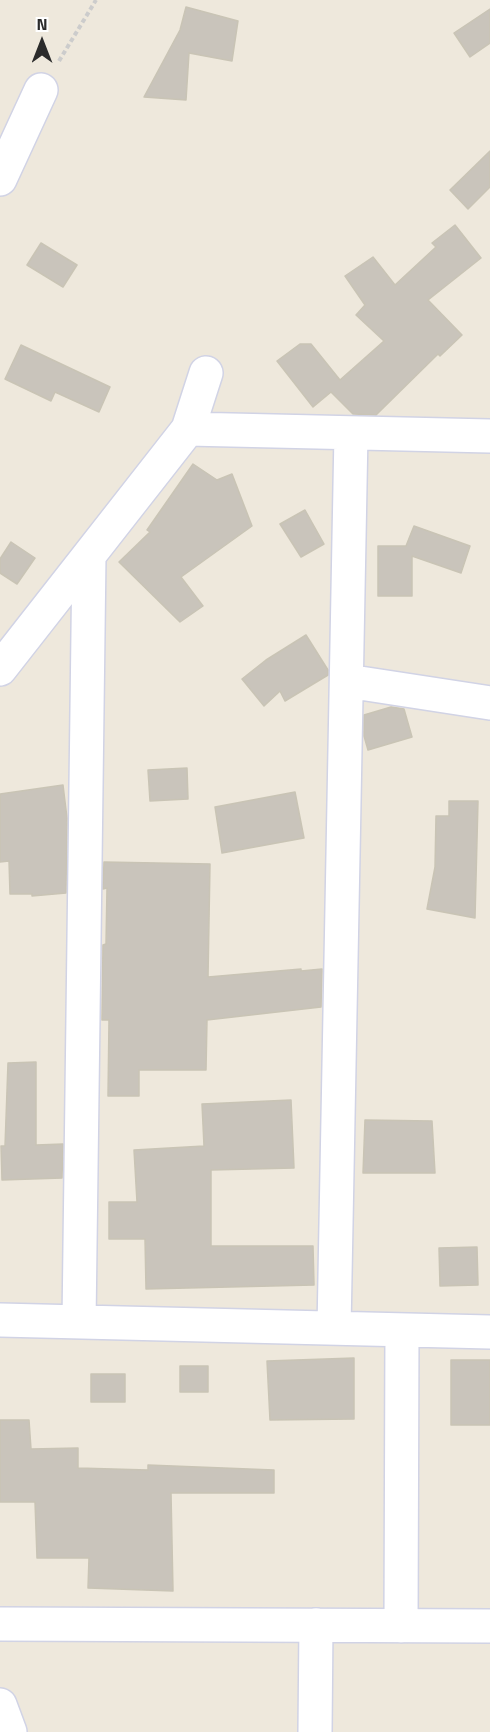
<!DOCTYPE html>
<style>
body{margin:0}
#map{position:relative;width:490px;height:1732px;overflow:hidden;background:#eee8dc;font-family:"Titillium Web",sans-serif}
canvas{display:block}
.north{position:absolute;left:12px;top:12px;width:60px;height:60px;-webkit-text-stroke:4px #fff;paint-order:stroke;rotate:0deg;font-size:16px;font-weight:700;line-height:24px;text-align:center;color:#2b2b2b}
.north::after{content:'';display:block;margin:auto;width:21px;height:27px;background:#2b2b2b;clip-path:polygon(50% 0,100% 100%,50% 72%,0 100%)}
</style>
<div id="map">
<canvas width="490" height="1732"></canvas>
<div class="north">N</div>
</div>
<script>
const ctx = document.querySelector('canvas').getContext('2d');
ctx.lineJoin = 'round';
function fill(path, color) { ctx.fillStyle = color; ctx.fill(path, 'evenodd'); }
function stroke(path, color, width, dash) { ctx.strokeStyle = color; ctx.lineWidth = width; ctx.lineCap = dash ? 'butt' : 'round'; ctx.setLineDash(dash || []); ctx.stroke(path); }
const building = new Path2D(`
 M186 7 238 21 232 61 189 53 186 100 144 97 180 30Z
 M490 9V43L470 57 454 33Z
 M490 151V187L468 209 450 190Z
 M455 225 481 258 428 300 462 335 440 356 438 354 376 415 353 414 331 392 313 407 277 361 300 344H311L340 380 384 341 356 315 365 305 345 276 373 257 395 285 436 247 432 243Z
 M41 243 77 265 63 287 27 265Z
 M21 345 110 387 99 412 55 392 51 401 5 379Z
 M193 464 217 480 232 474 252 526 181 577 203 606 180 622 119 562 150 532 147 530Z
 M305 510 324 544 301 557 280 524Z
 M414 526 470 546 461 573 412 556V596H378V546H406Z
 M11 542 35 558 17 584 0 573V559Z
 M306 635 328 670V675L285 701 280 691 264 706 242 679 266 660Z
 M391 707 404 709 412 737 368 750 364 736V715Z
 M187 768 188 799 150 801 148 770Z
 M63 785 67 818 66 893 32 896V894H10L9 861 0 862V794Z
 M295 792 304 838 222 853 215 807Z
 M449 801H478L475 918 427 909 435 867 436 816H449Z
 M104 862 210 864 208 977 301 969V971L322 969 321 1007 207 1020 206 1070H139V1096H108L109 1020H102L103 945 106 944 107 888 103 889Z
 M36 1062V1145L63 1144 62 1178 2 1180 1 1146H5L8 1063Z
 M291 1100 294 1168 211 1170V1246H313L314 1285 146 1289 145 1239H109V1202H137L134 1150 204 1146 202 1104Z
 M365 1120 432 1121 435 1173H363Z
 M477 1247 478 1285 440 1286 439 1248Z
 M354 1358V1419L270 1420 267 1361Z
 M451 1360H490V1425H451Z
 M180 1366H208V1392H180Z
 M91 1374H125V1402H91Z
 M0 1420H29L31 1449 78 1448V1468L148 1470V1465L274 1470V1493H171L173 1591 88 1588 89 1558H37L35 1502H0Z`);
const path = new Path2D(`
 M59 61 96 0`);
const street = new Path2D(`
 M0 179 41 90
 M188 429 490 436
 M0 669 188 429 206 373
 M347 681 490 703
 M0 1320 490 1332
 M79 1322 89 556
 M334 1328 351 433
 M0 1624 490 1626
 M401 1626 402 1330
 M0 1705 10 1732
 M315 1732 316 1625`);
fill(building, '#c9c4bb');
stroke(building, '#c9c4b5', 1.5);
stroke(street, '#d1d3e5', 36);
stroke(path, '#ccc', 4, [4.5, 3]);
stroke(street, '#fff', 33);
</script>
